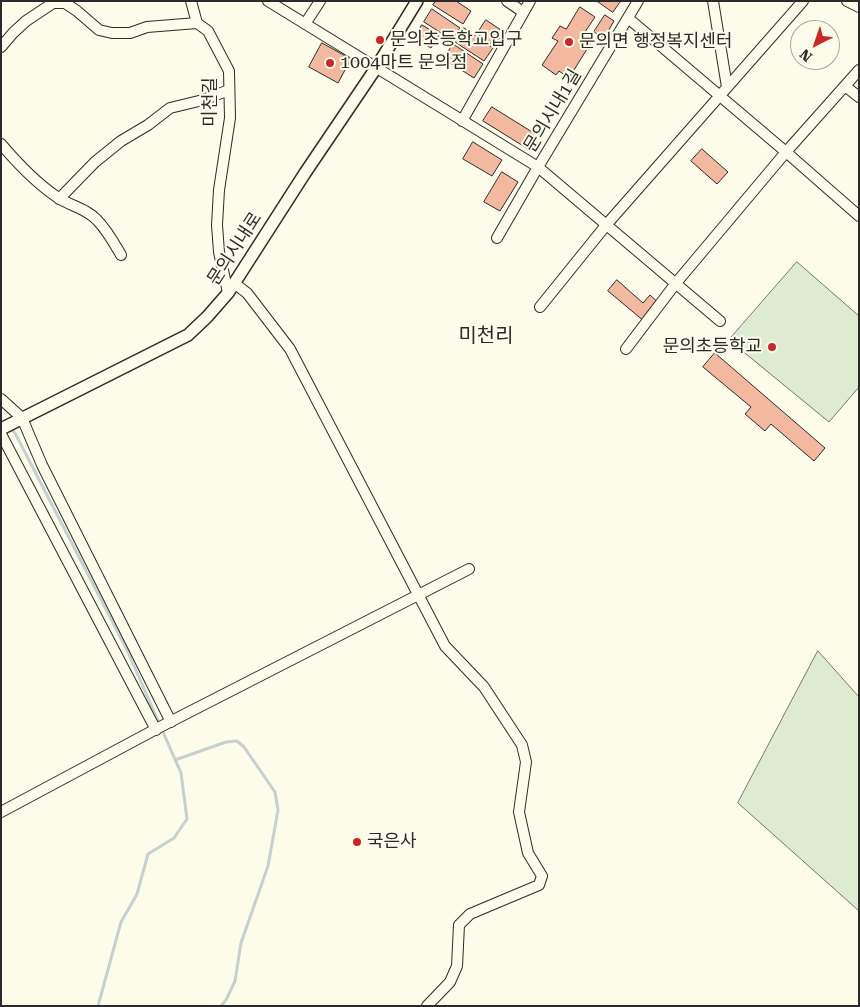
<!DOCTYPE html>
<meta charset="utf-8">
<style>
body{margin:0}
#map{position:relative;width:860px;height:1007px;overflow:hidden;background:#fdfbea;font-family:"Roboto Serif",serif}
canvas{display:block}
.frame{position:absolute;inset:0;border:2px solid #2b2b2b;pointer-events:none}
.north{position:absolute;left:790px;top:20px;width:50px;height:50px;box-sizing:border-box;background:#fdfbea;border:1px solid #a9a89e;border-radius:50%;rotate:221deg;font-size:14px;font-weight:700;line-height:20px;text-align:center;color:#2b2b2b}
.north::after{content:'';display:block;margin:auto;width:18px;height:22px;background:#c62828;clip-path:polygon(50% 0,100% 100%,50% 72%,0 100%)}
</style>
<div id="map">
<canvas width="860" height="1007"></canvas>
<div class="frame"></div>
<div class="north">N</div>
</div>
<script>
const ctx = document.querySelector('canvas').getContext('2d');
ctx.lineJoin = 'round';
function fill(path, color) { ctx.fillStyle = color; ctx.fill(path, 'evenodd'); }
function stroke(path, color, width, dash) { ctx.strokeStyle = color; ctx.lineWidth = width; ctx.lineCap = dash ? 'butt' : 'round'; ctx.setLineDash(dash || []); ctx.stroke(path); }
function label(font, color, halo, rows, align = 'center') {
  ctx.font = font + ' "Roboto Serif","Noto Sans KR",serif'; ctx.lineWidth = 4; ctx.setLineDash([]); ctx.textBaseline = 'middle'; ctx.strokeStyle = halo; ctx.fillStyle = color; for (const [text, x, y, turn = 0] of rows) {
    ctx.save(); ctx.translate(x, y); ctx.rotate((+turn || 0) * Math.PI / 180); ctx.textAlign = isNaN(turn) ? turn : align; if (halo) ctx.strokeText(text, 0, 0); ctx.fillText(text, 0, 0); ctx.restore();
  }
}
const green = new Path2D(`
 M797 262 859 316V387L829 422 729 340Z
 M818 651 859 697V911L738 803Z`);
const stream = new Path2D(`
 M10 428 15 433 127 650 181 773 187 819 174 838 148 854 137 894 121 922 98 1006
 M175 760 226 742 237 741 244 747 275 792 278 810 268 866 241 943 235 981 226 1000 221 1006`);
const building = new Path2D(`
 M436 1H456L471 11 463 24 433 5Z
 M597 1H620V2L613 12Z
 M580 7 595 17 583 35 592 41 569 78 559 71 556 75 542 65 558 41 552 38 560 26 566 29Z
 M432 9 460 28 452 40 424 22Z
 M605 15 614 21 604 38 594 32Z
 M486 20 504 32 494 46 477 34Z
 M422 25 439 35 431 48 414 38Z
 M464 28 493 48 484 61 455 42Z
 M322 43 351 59 338 83 309 67Z
 M453 44 483 64 474 78 444 59Z
 M492 107 537 135 528 149 483 121Z
 M473 142 502 160 492 176 463 159Z
 M702 149 728 172 717 184 691 161Z
 M502 172 518 182 500 211 484 202Z
 M617 280 643 303 650 295 660 304 645 322 608 291Z
 M715 353 825 448 814 461 771 424 765 431 745 414 751 407 703 367Z`);
const minor = new Path2D(`
 M191 1 197 23
 M268 1 538 167 720 321
 M507 1 523 12
 M713 1 727 87
 M847 1 859 7
 M628 18 786 152 859 216
 M305 24 320 1
 M1 47 13 33 26 21 53 3H65L77 11 99 30 112 33H130L147 27 197 23 208 31 229 71 230 118 219 190 217 225 219 252 228 293
 M845 86 859 97
 M462 121 530 1
 M1 144C18 164 36 183 57 197 70 206 86 208 97 220 107 230 114 243 121 255
 M59 199 95 162 121 141 148 125 170 108 203 100 229 90
 M497 238 538 167 638 1
 M234 283 247 293 290 349 445 646 484 687 522 745 526 762 519 812 528 853 542 876 539 885 470 914 459 925 457 966 450 982 427 1006
 M540 307 607 224 803 1
 M626 349 676 283 786 152 859 70
 M1 399 22 418 42 465 171 722
 M1 434 156 730
 M1 812 158 728 469 569`);
const tertiary = new Path2D(`
 M1 429 188 335 207 317 228 293 305 173 376 68 417 1`);
const markers = [
 [380,40,5,"#c62828"],
 [569,42,5,"#c62828"],
 [330,63,5,"#c62828"],
 [772,347,5,"#c62828"],
 [357,842,5,"#c62828"]
];
const poiNames = [
 ["문의초등학교입구",390,40],
 ["문의면 행정복지센터",579,42],
 ["1004마트 문의점",340,63],
 ["문의초등학교",762,347,"right"],
 ["국은사",367,842]
];
const streetNames = [
 ["미천길",211,102,-90],
 ["문의시내1길",553,111,-59],
 ["문의시내로",235,249,-57]
];
const quarterNames = [
 ["미천리",486,336]
];
fill(green, '#deebd1');
stroke(green, '#74746e', 1);
stroke(stream, '#c7d0d0', 3);
fill(building, '#f2b8a0');
stroke(building, '#2b2b2b', 1);
stroke(minor, '#2b2b2b', 12);
stroke(tertiary, '#2b2b2b', 14);
stroke(minor, '#fdfbea', 10);
stroke(tertiary, '#fdfbea', 11);
for (const [x, y, r, color] of markers) { const dot = new Path2D(); dot.arc(x, y, r, 0, 2 * Math.PI); ctx.fillStyle = color; ctx.fill(dot); stroke(dot, '#fdfbea', 2); }
label('18px', '#2b2b2b', '#fdfbea', poiNames, 'left');
label('18px', '#2b2b2b', '#fdfbea', streetNames);
label('20px', '#2b2b2b', '#fdfbea', quarterNames);
</script>
